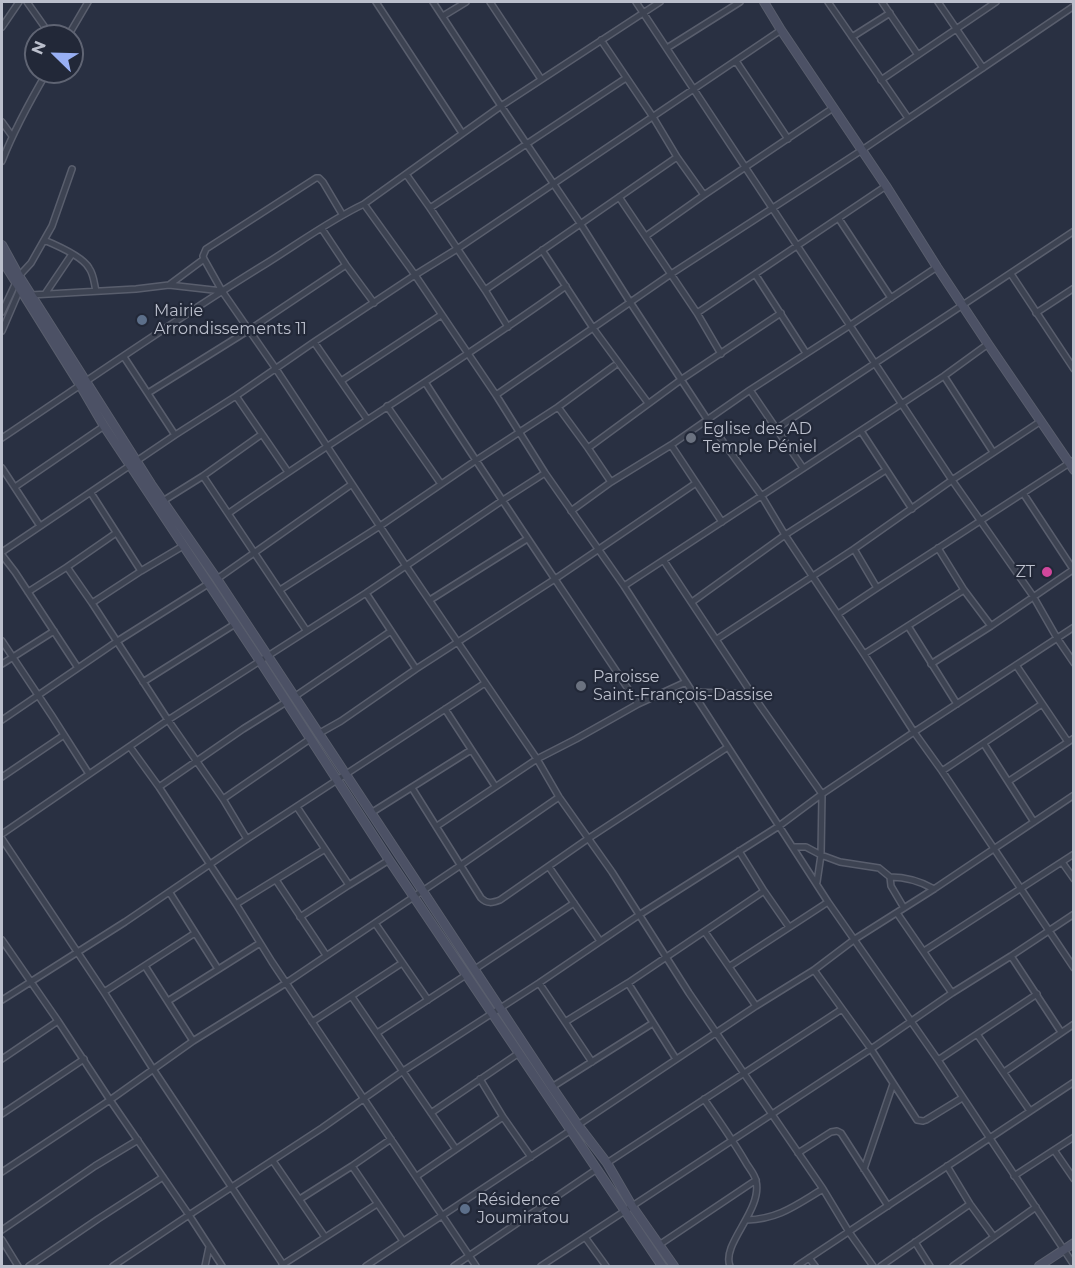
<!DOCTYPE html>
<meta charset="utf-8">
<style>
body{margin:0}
#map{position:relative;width:1075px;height:1268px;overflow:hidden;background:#293042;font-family:Montserrat,sans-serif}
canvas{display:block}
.frame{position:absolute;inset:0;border:3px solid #bbbfcc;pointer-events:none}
.north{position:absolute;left:24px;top:24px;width:60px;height:60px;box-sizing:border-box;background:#222838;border:2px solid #5f6473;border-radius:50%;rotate:293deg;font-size:16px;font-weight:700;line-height:24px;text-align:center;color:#bbbfcc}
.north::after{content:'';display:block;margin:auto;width:21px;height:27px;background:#98aff3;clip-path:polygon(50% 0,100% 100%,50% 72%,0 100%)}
</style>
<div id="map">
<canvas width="1075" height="1268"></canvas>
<div class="frame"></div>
<div class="north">N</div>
</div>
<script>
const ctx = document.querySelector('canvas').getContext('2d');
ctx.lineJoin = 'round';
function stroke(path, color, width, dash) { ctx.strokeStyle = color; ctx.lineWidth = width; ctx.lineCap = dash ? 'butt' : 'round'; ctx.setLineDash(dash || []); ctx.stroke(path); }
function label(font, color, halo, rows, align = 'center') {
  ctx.font = font + ' Montserrat,sans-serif'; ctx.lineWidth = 4.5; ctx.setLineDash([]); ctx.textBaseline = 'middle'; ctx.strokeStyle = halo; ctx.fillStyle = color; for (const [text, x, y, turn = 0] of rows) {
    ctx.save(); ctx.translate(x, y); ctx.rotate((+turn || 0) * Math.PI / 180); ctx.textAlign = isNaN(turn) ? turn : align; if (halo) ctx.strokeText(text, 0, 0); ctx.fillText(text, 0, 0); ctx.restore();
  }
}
const street = new Path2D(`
 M27 2 51 36
 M376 2 462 133
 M433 2 501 106 580 223 630 302 707 419 761 495 785 535 864 654 914 732 942 771 1074 968
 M490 2 541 79
 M636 2 952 480 1033 596 1057 638 1074 663
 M828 2 908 118
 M882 2 918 55
 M938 2 983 68
 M443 16 466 2
 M2 27 19 2
 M68 36 88 2
 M852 37 890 13
 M601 40 653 117 677 157 704 195
 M667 48 740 2
 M736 61 788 139
 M881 80 996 2
 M2 122 12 136
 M2 161C14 130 30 101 47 72
 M406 174 430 208 485 290 508 327
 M619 197 697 313 721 354
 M364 204 415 275 496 395 545 473 624 586 828 902 938 1060 1074 1265
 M430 208 626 78
 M342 214 323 182 319 178H316L206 249 203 256 204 259 222 291 276 369 406 566 537 759 559 797 612 872 689 993 823 1189 849 1232 873 1266
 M839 219 891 298
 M322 229 346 265 374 303
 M646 236 704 195 833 108
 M44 240C56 245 83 257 89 268 94 275 94 283 96 291
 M542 250 593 328 648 403
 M755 274 806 353
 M1011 274 1074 369
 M169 285 204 259
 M485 290 677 157
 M45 294 72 254
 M31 295 136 289 169 285 222 291
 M2 312 19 276 31 263 52 226 72 169
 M697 313 886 186
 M1036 313 1074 288
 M2 331 20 289
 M314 342 367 419
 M124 357 175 435
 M944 376 993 452
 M341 381 441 315
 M425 382C494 490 567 596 638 704L686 682
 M750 390 803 468
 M148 393 249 330 346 265
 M496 395 671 274 862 150 1074 6
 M236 396 288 472
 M387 406 441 484
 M558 407 588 448 611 482
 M776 429 1074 231
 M861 431 912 509
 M2 438C90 379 177 318 267 263 299 243 330 220 364 204L501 106 660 2
 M671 445 722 522
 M588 448 682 379 781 313
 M2 468 40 526
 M203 476 306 630
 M15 487 104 426
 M91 493 141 571
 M1023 493 1073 569
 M163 501 203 476 262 434
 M571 511 611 482 671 445 750 390 849 326 937 267
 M229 513C340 435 456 365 566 286
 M938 548 964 590 991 626
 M854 549 877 588
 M2 552 175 435 236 396 314 342 415 275 457 249 781 30
 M2 555 15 572 78 668
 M664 561 752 694 822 794 821 855 817 882
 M67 567 92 603 168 720 223 799 247 839
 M217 579 352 484
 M624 586 944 376 988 344
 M280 590 380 526 475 461 558 407 614 366
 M28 592 67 567 116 533
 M366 593 416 669
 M430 600 527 539
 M692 602 785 535 886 470
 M92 603 141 571 183 546
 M838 614 877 588 1074 460
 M908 626 957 704
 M717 639 854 549 952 480 1041 421
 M2 641 52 716 89 774
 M864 654 964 590
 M2 664 54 631
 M931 664 991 626 1074 569
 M1016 665 1068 742
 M143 682 235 624
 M693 692 752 694
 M294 697 391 631
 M445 709 495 786
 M2 720 116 642 208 584
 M318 734 341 721 416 669 555 579 696 483
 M984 744 1034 822
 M130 747 159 787 236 904 272 962 476 1266
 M942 771 1042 704
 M2 777 64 735
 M1009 781 1074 738
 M159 787 243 729 286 702
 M412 788 481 898C487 904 492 903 500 900L589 838 728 747
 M223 799 310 739
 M371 813 471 750
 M437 826 537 759 576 739 638 704
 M2 834 168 720 366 593 503 500 545 473
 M2 839 104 992 153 1069 284 1266
 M793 847H806L821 855 840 862 879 868 890 877
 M739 851 764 891 789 927
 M1062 862 1074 879
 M549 867 600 941
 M276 880 326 955
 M349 885 389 860
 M170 893 218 969
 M236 904 325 849 297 807
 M904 908 891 886 890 877C906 877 920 881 934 889
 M897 913 952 993
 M300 917 349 885 325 849
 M375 923 428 1000
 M705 932 756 1006
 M2 940 58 1021 110 1100 189 1215 222 1266
 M924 951 1074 854
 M1011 956 1061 1032
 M145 966 193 1041
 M730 966 828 902
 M475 969 574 903
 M814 970 871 1049 917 1120 923 1121 926 1120 962 1098
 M539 983 592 1062
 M628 983 676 1059
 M104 992 195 933
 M352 997 455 1148
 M2 1000 125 922 247 839 485 683
 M168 1001 260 943
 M312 1022 402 963
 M565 1022 628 983 764 891
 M377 1033 466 975
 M977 1034 1030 1111
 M2 1059 58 1021
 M938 1060 1037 994
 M1004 1072 1074 1024
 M480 1079 503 1117 531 1157
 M552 1087 653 1023
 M704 1099C718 1119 732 1139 745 1161 748 1167 755 1174 756 1181 763 1210 721 1244 730 1266
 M431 1113 519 1053
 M2 1114 84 1059
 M578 1125 756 1006 814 970 855 939 934 889 1074 795
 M1054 1150 1074 1179
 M798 1153 831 1132 837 1131 841 1133 888 1206
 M273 1161 325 1237
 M607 1163 842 1009
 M352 1166 403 1241
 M947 1166 970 1204 994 1237
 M864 1169 893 1084
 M2 1172 110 1100 193 1041 286 983 461 865 559 797
 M417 1176 503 1117
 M1014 1176 1074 1137
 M300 1199 352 1166 391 1139
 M747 1220C779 1219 796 1205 823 1189
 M2 1230 95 1166 138 1140
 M585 1237 606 1266
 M2 1240 18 1266
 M915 1242 930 1266
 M659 1245 756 1180
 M809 1258 815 1266
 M282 1265 377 1204
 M29 1266 98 1219 163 1177
 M113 1266 189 1215 322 1128 403 1071 539 983 639 915 779 826 822 794 914 732 1074 627
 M205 1266 209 1247
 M366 1266 571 1130
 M454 1266 597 1169
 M541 1266 871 1049 952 993 1011 956 1074 914
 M797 1266 1074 1082
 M881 1266 970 1204
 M953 1266 1036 1207`);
const secondary = new Path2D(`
 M764 2 781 30 886 186 937 267 988 344 1074 470
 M2 245 19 276 151 484 217 579 552 1087 578 1125 607 1163 632 1206 674 1266
 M2 260 80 385 104 426 260 661 389 860 662 1266
 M1039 1266 1074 1243`);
const markers = [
 [142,320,6,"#5c6f8a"],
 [691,438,6,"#6b7280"],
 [1047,572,6,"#d1479c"],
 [581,686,6,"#6b7280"],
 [465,1209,6,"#5c6f8a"]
];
const poiNames = [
 ["Mairie",154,311],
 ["Arrondissements 11",154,329],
 ["Eglise des AD",703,429],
 ["Temple Péniel",703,447],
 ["ZT",1035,572,"right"],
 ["Paroisse",593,677],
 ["Saint-François-Dassise",593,695],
 ["Résidence",477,1200],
 ["Joumiratou",477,1218]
];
stroke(street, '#595e6d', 8);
stroke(secondary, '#595e6d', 10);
stroke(street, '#3d4352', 5);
stroke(secondary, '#4c5165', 8);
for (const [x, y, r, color] of markers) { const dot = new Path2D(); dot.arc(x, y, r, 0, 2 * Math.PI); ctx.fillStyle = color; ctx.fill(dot); stroke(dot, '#222838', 2); }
label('16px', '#bbbfcc', '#222838', poiNames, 'left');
</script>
